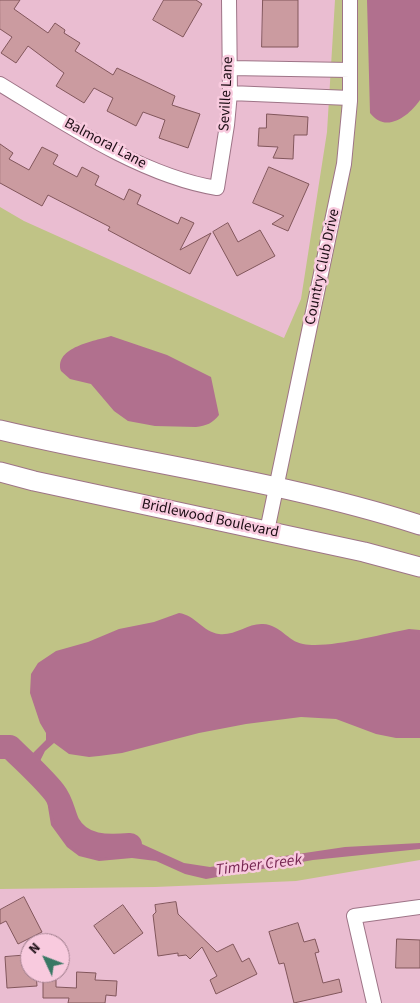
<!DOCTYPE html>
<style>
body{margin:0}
#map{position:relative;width:420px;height:1003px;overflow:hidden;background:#eabdd1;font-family:"Source Sans 3",sans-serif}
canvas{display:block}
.north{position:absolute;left:20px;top:933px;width:50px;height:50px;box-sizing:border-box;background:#f8cade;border:1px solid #a07e8d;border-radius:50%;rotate:313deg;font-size:14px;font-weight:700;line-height:20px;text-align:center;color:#1c0d14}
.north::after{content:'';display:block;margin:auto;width:18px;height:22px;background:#397764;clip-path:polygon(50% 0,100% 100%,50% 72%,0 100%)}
</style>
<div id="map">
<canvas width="420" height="1003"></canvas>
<div class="north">N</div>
</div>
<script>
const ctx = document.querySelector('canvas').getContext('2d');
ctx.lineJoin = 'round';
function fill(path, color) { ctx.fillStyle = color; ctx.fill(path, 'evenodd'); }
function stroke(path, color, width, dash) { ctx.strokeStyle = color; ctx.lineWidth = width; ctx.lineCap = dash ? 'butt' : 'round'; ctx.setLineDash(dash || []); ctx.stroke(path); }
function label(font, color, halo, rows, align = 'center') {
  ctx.font = font + ' "Source Sans 3",sans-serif'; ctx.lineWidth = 5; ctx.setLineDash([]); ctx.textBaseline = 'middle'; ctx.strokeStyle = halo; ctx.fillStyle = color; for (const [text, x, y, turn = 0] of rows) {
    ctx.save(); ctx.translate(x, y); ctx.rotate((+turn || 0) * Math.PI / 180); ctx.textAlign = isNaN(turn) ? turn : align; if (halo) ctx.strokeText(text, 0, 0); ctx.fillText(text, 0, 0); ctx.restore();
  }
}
const green = new Path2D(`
 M335 0H420V860L296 881 155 887 0 889V207L24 221 284 338 301 299 327 132Z`);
const water = new Path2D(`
 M367 0H420V100C409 116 386 134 370 113Z
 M111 336 167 355 211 377 219 415C213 423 206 426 196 427L155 426 128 421 114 411 91 384 70 379 61 371C54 347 95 341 111 336Z
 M179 613C195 615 203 632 219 634 235 636 248 623 263 624 281 625 287 641 303 644 328 649 382 634 409 629L420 630V738H396L376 734 336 719 301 717 246 724 199 733 122 753 99 756 89 757 69 754 54 743 45 751 40 761 64 789 65 824 78 839 94 845 133 840 184 863 210 867 345 847 420 843V849L313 860 206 879 185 874 156 861 132 858 99 861 79 856 67 847 51 825 46 795 41 788 24 772 0 754V740H9L33 753 46 740V733L40 723 30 693 31 674 38 663 56 651 88 642 119 629 154 622Z`);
const river = new Path2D(`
 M0 747H10C25 762 41 776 54 792 62 802 63 813 68 824 81 848 108 847 130 845`);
const building = new Path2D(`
 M0 0H20L14 9 48 33 55 23 65 30 64 33 80 43 75 51 113 75 117 68 175 96 172 105 200 114 188 148 159 138 165 120 143 112 136 126 107 111 113 98 94 88 84 103 56 86 64 73 28 46 16 63 1 53 12 37 0 29Z
 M164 0H196L202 4 183 37 153 20Z
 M263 0H298V47H262Z
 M267 114 308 117 307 135H294L293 159 273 158 278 147 258 146 259 128H266Z
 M0 144 13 153 9 159 29 170 42 147 58 155 53 164 77 177 82 167 99 176 95 185 124 200 129 189 141 195 137 204 178 224 181 217 194 223 180 250 211 233 190 274 108 230 110 227 48 195 42 206 0 183Z
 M269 167 309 184 288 231 272 224 284 216 253 203Z
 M228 223 238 242 260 230 275 256 237 276 213 232Z
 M24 897 42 932 18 944 6 921 0 924V910Z
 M176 902 178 914 217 952 233 944 242 962 249 958 257 974 216 994 210 980 217 976 202 947 190 959 186 955 178 956V953L158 956 153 915 156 912 155 905Z
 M123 905 143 933 114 954 94 926Z
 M298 923 304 942 315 939 319 952 315 953 323 983 339 979 342 992 294 1003 284 963 279 964 269 932Z
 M397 939 420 940V968H396Z
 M30 955V973H36L37 986 7 988 5 957Z
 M77 972 96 973 95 980 117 981 116 996 106 995 105 1003H68L69 998H43V980H56V987L76 988Z`);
const minor = new Path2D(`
 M230 68 350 70
 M0 84C64 123 142 176 217 188L227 125 230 93 229 0
 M230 93 350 98
 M267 531 344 164 350 101V0
 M374 1003 354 916 420 907`);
const secondary = new Path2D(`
 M0 430C139 463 283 481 420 525
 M0 472 34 481 364 552 420 567`);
const streetNames = [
 ["Seville Lane",227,94,-87],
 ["Balmoral Lane",105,144,28],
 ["Country Club Drive",323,267,-78],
 ["Bridlewood Boulevard",210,519,12]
];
const waterNames = [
 ["Timber Creek",259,866,-7]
];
fill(green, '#c0c386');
fill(water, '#b1708e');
stroke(river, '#b1708e', 24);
fill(building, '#cb9ba0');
stroke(building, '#81565b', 1);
stroke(minor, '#9e7487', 16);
stroke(secondary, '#9e7487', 21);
stroke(minor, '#fff', 14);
stroke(secondary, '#fff', 19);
label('15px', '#1c0d14', '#f8cade', streetNames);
label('italic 16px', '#762651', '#f8cade', waterNames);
</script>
